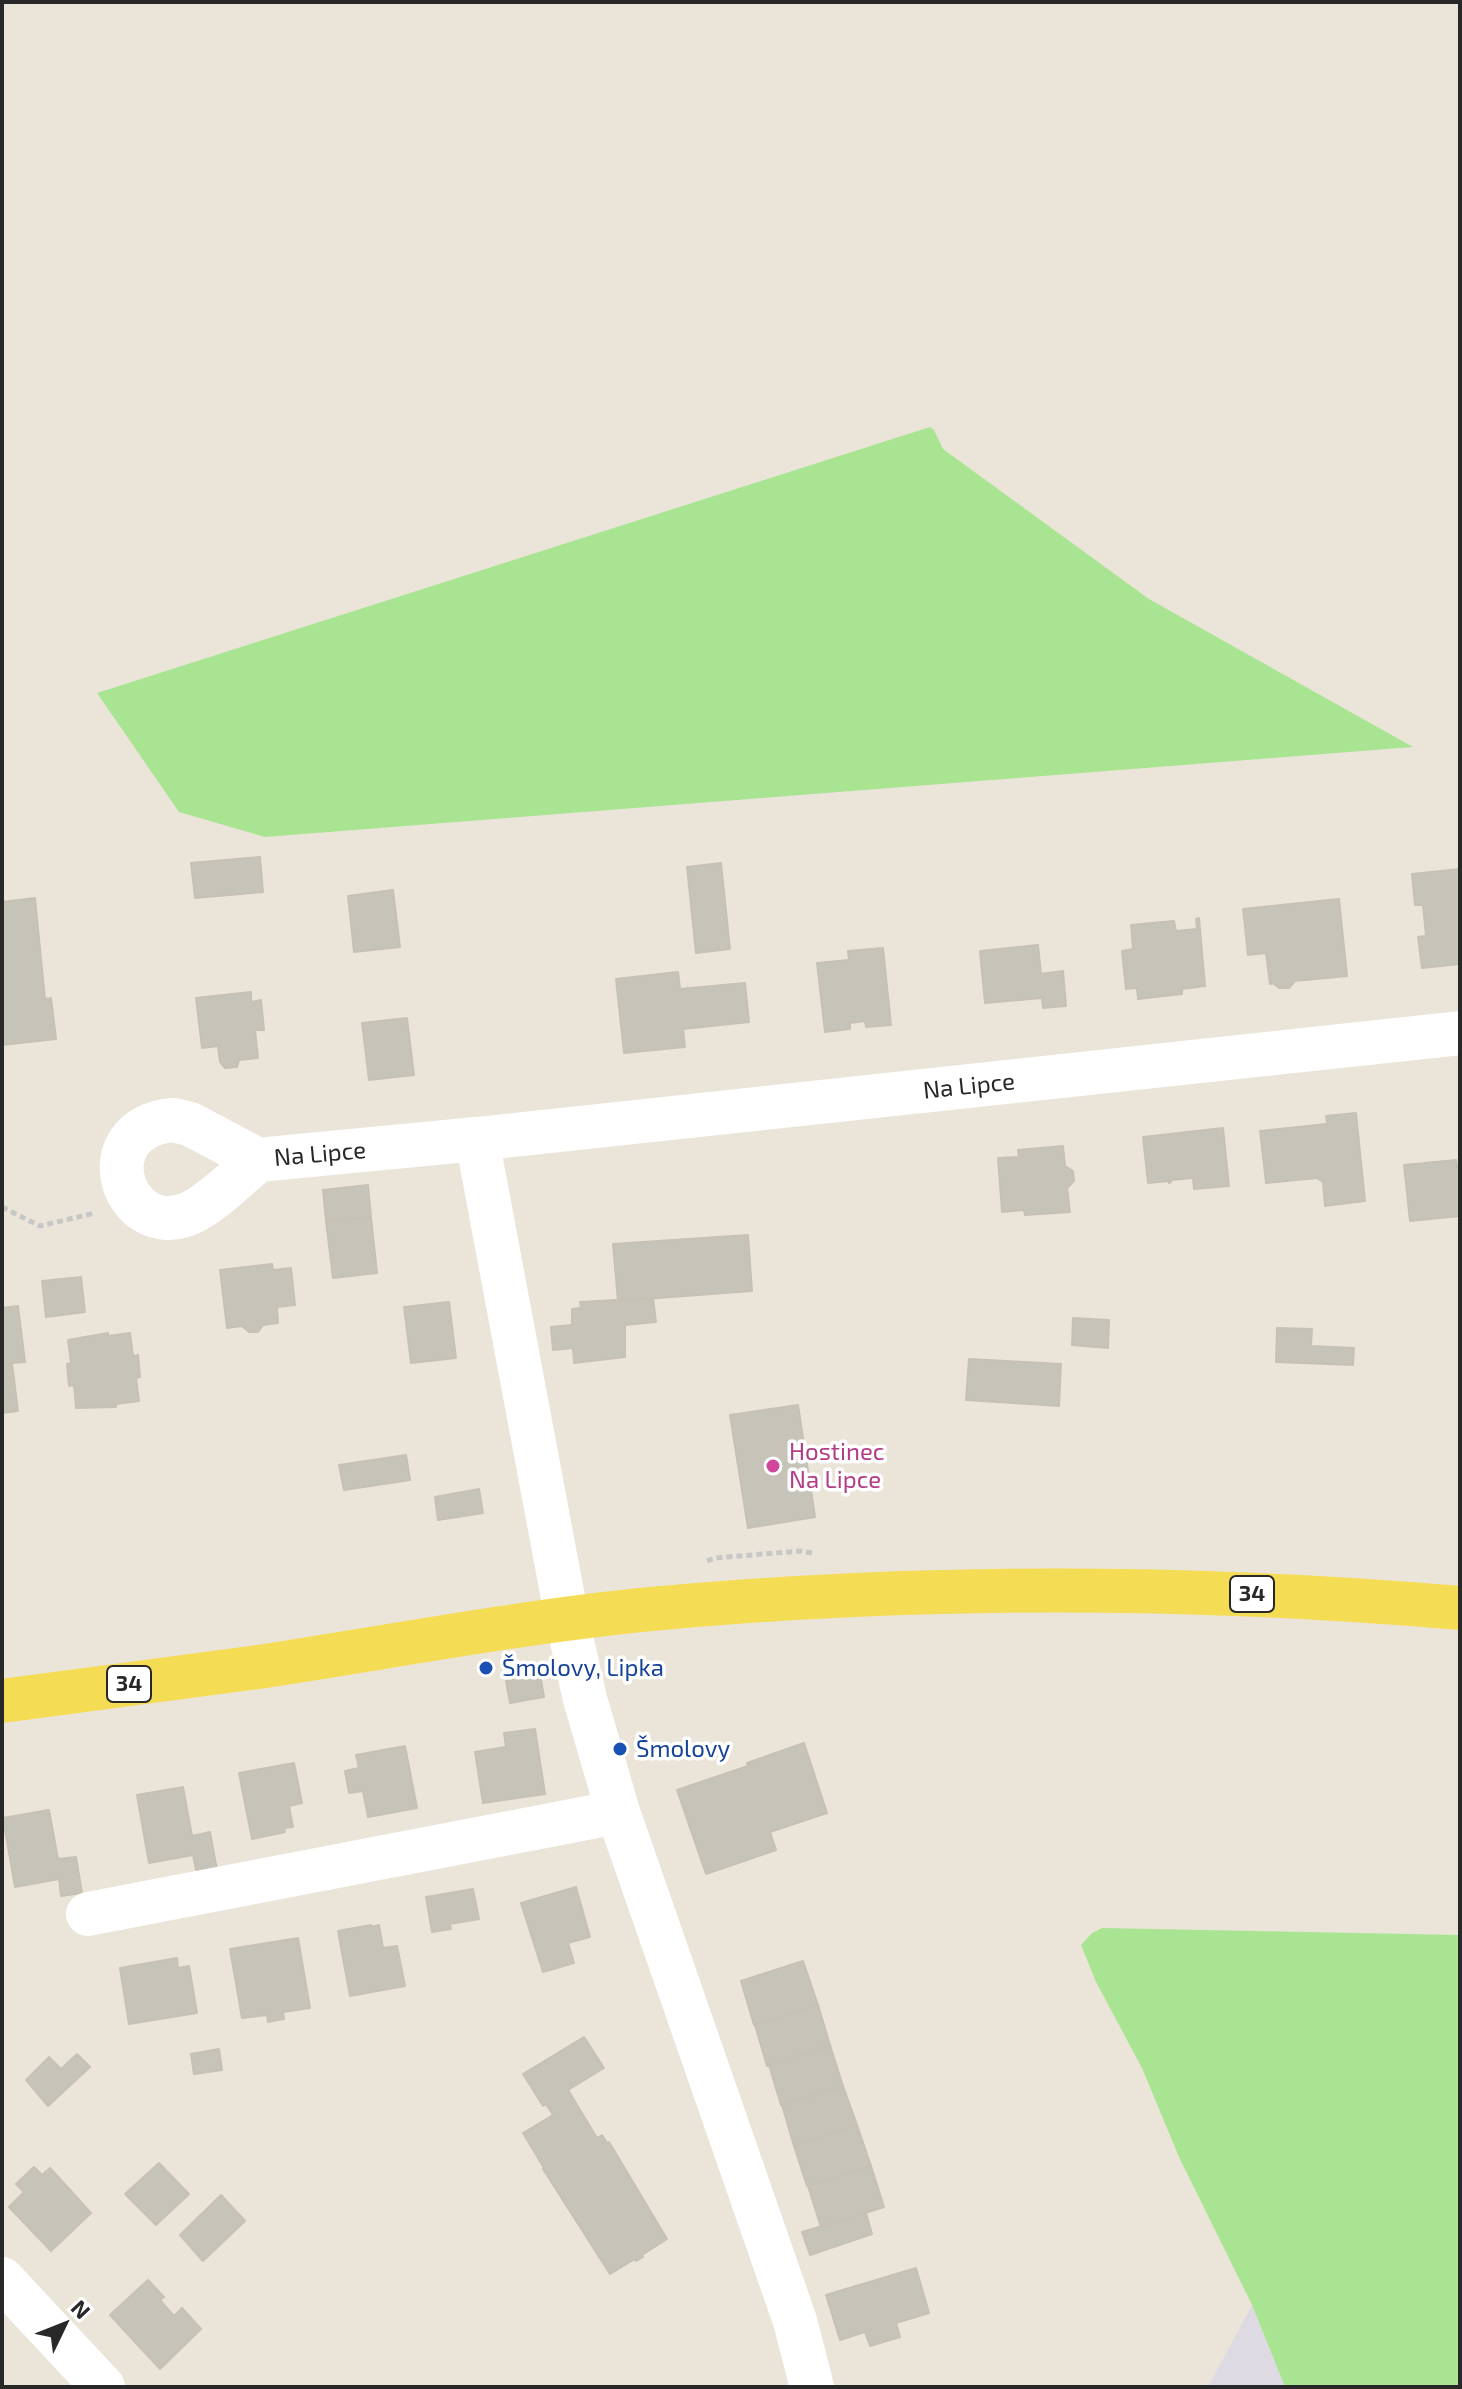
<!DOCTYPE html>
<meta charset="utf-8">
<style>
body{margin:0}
#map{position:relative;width:1462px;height:2389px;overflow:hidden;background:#ebe5d9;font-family:"Exo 2",sans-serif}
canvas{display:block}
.frame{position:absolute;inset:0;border:4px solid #282828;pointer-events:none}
.north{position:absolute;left:24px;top:2285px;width:80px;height:80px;-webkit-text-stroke:6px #fff;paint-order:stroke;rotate:47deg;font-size:22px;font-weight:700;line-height:32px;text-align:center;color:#282828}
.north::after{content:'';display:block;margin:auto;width:28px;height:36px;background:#282828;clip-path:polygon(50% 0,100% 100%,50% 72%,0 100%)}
</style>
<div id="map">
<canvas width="1462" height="2389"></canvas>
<div class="frame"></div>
<div class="north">N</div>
</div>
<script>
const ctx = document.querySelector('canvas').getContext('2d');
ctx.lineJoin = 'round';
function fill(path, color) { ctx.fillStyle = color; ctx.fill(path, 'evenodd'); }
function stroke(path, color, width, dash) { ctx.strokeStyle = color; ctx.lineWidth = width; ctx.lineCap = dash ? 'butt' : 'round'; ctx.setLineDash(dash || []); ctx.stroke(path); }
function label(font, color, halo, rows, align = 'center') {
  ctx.font = font + ' "Exo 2",sans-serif'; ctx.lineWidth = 7; ctx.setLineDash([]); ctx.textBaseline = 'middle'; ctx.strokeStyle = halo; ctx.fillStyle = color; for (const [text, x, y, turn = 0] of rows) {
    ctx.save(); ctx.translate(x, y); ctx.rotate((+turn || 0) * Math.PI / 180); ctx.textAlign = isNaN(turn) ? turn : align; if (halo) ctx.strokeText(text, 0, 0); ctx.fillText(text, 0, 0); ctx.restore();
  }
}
const industrial = new Path2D(`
 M1252 2305 1285 2387H1208Z`);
const green = new Path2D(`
 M930 427 934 430 943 449 1149 599 1413 747 265 837 179 812 97 693Z
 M1102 1928 1460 1935V2387H1285L1252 2305 1179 2157 1142 2068 1096 1982 1081 1945 1092 1933Z`);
const building = new Path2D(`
 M260 857 263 892 195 898 191 863Z
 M721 863 730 949 696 953 687 867Z
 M1460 869V964L1422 968 1418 937 1426 936 1423 905H1415L1412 874Z
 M393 890 400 947 354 952 348 896Z
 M35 898 45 999 51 998 56 1039 2 1045V902Z
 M1339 899 1347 976 1295 981 1289 988H1279L1273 983 1270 984 1266 953 1248 955 1243 909Z
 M1199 918 1205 986 1182 989V994L1138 999 1137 988 1126 989 1122 951 1133 949 1131 925 1174 921 1176 931 1197 929 1196 919Z
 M1038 945 1041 974 1063 971 1066 1006 1043 1008 1042 998 985 1003 980 951Z
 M883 948 891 1025 866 1027 865 1021 850 1023V1029L825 1032 817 963 849 960 848 951Z
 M678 972 680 989 745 983 749 1022 683 1029 685 1047 624 1053 616 979Z
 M251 992V1002L261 1000 264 1030H255L258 1058 239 1060 237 1067 225 1068 220 1062 218 1046 202 1048 196 998Z
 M407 1018 414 1075 369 1080 362 1023Z
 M1356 1113 1365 1201 1325 1206 1323 1182 1317 1178 1266 1183 1260 1131 1327 1124 1326 1116Z
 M1223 1128 1229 1186 1194 1189 1193 1178 1171 1180V1182L1169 1183V1181L1148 1183 1143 1137Z
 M1063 1146 1065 1166 1073 1171 1074 1181 1067 1188 1070 1212 1025 1215 1024 1210 1002 1212 998 1158 1019 1157 1018 1150Z
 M1456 1160 1457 1166H1460V1216L1410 1221 1404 1165Z
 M368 1185 371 1217 326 1221 323 1190Z
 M371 1217 377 1273 333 1278 326 1221Z
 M748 1235 752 1291 618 1301 613 1244Z
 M272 1264 273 1270 291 1268 295 1305 277 1307 278 1323 263 1325 258 1332H249L242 1326 227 1328 220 1270Z
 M81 1277 85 1312 46 1317 42 1281Z
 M653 1298 656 1322 625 1325V1357L574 1363 573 1348 553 1350 551 1327 572 1325V1309L581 1308 580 1302Z
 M449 1302 456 1358 411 1363 404 1307Z
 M18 1306 25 1362 12 1363 18 1411 2 1413V1308Z
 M1073 1318 1109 1320 1108 1348 1072 1345Z
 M1277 1328 1312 1329 1311 1346 1354 1348 1353 1365 1276 1362Z
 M108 1333V1336L130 1333 133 1356 138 1355 140 1377 136 1378 139 1401 116 1404V1407L76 1408 74 1385 69 1386 67 1364 71 1363 68 1340Z
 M969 1359 1061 1364 1059 1406 966 1400Z
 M798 1405 815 1517 748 1528 730 1415Z
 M406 1455 410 1480 344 1490 339 1465Z
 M479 1489 483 1513 438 1520 435 1497Z
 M540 1674 544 1697 510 1703 506 1681Z
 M535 1729 545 1794 483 1803 475 1752 506 1747 504 1733Z
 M804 1743 827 1813 770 1832 776 1850 706 1874 677 1790 748 1766 747 1763Z
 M405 1746 417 1808 368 1817 363 1791 349 1793 345 1771 359 1768 356 1755Z
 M294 1763 302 1803 289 1806 293 1827 284 1828 285 1832 252 1839 239 1773Z
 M183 1787 192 1836 210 1832 217 1870 197 1874 193 1855 149 1863 137 1795Z
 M49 1810 58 1859 76 1857 82 1893 61 1896 59 1879 15 1887 3 1818Z
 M576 1887 590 1937 568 1943 574 1963 543 1972 521 1903Z
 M473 1889 479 1919 450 1924 451 1929 432 1932 426 1897Z
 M371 1925V1927L379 1925 383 1948 397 1946 405 1986 350 1996 338 1931Z
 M298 1938 310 2008 283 2012 284 2019 268 2022 267 2015 242 2018 230 1949Z
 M177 1958 178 1968 189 1966 197 2013 129 2024 120 1968Z
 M803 1961 818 2005 754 2025 741 1981Z
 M818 2005 830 2045 767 2066 755 2025Z
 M584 2037 604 2068 568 2090 597 2138 602 2135 607 2143 609 2142 667 2239 642 2255 643 2257 636 2261 635 2259 610 2274 543 2169 544 2168 523 2133 553 2115 546 2104 543 2106 523 2074Z
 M830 2045 843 2086 781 2105 769 2065Z
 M219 2049 222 2070 194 2074 191 2054Z
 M77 2054 90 2067 48 2106 26 2080 49 2057 61 2069Z
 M843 2086 857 2125 794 2146 782 2105Z
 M857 2125 871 2166 807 2186 794 2146Z
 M159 2163 189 2194 156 2225 125 2194Z
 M871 2166 884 2207 821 2227 808 2186Z
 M34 2167 42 2175 50 2168 91 2213 51 2251 9 2207 24 2192 16 2184Z
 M221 2195 245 2221 203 2261 180 2235Z
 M866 2213 872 2234 810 2255 802 2232Z
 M916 2268 929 2313 896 2323 900 2337 870 2346 865 2332 840 2340 826 2295Z
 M148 2280 164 2297 160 2300 174 2316 182 2308 201 2329 160 2369 110 2315Z`);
const path = new Path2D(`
 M2 1207 40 1226 95 1213
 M707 1561 715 1558 800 1551 812 1553`);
const street = new Path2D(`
 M173 1120 190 1124 258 1160C240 1175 209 1206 188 1214 121 1240 87 1128 173 1120Z
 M477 1139 1460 1033
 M258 1160 477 1139 567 1619 585 1699 618 1812 795 2321 812 2387
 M88 1914 618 1812
 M2 2279 103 2387`);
const primary = new Path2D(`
 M2 1701C87 1689 173 1679 258 1667 389 1647 519 1622 651 1609 921 1584 1190 1585 1460 1608`);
const markers = [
 [773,1466,8,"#d1479c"],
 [486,1668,8,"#1a4fb4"],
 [620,1749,8,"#1a4fb4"]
];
const shields = [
 [1252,1594,44],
 [129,1684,44]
];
const shieldNames = [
 ["34",1252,1594],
 ["34",129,1684]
];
const streetNames = [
 ["Na Lipce",969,1086,-6],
 ["Na Lipce",320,1154,-5]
];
const hotelNames = [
 ["Hostinec",789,1452],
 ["Na Lipce",789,1480]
];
const transitNames = [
 ["Šmolovy, Lipka",502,1668],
 ["Šmolovy",636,1749]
];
fill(industrial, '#dedae3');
fill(green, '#a9e493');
fill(building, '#c6c3b8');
stroke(building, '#c7c1b3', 2);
stroke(path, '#c7c7c7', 5, [6, 4]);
stroke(street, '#fff', 44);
stroke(primary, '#f5dc55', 44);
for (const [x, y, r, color] of markers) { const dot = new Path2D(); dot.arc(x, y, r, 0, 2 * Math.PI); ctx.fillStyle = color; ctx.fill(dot); stroke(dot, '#fff', 3); }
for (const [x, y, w] of shields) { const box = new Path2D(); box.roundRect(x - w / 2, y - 18, w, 36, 6); ctx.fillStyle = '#fff'; ctx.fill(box); stroke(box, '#282828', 2); }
label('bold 22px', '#282828', null, shieldNames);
label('24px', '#282828', '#fff', streetNames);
label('24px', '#b23c85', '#fff', hotelNames, 'left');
label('24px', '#164399', '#fff', transitNames, 'left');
</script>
